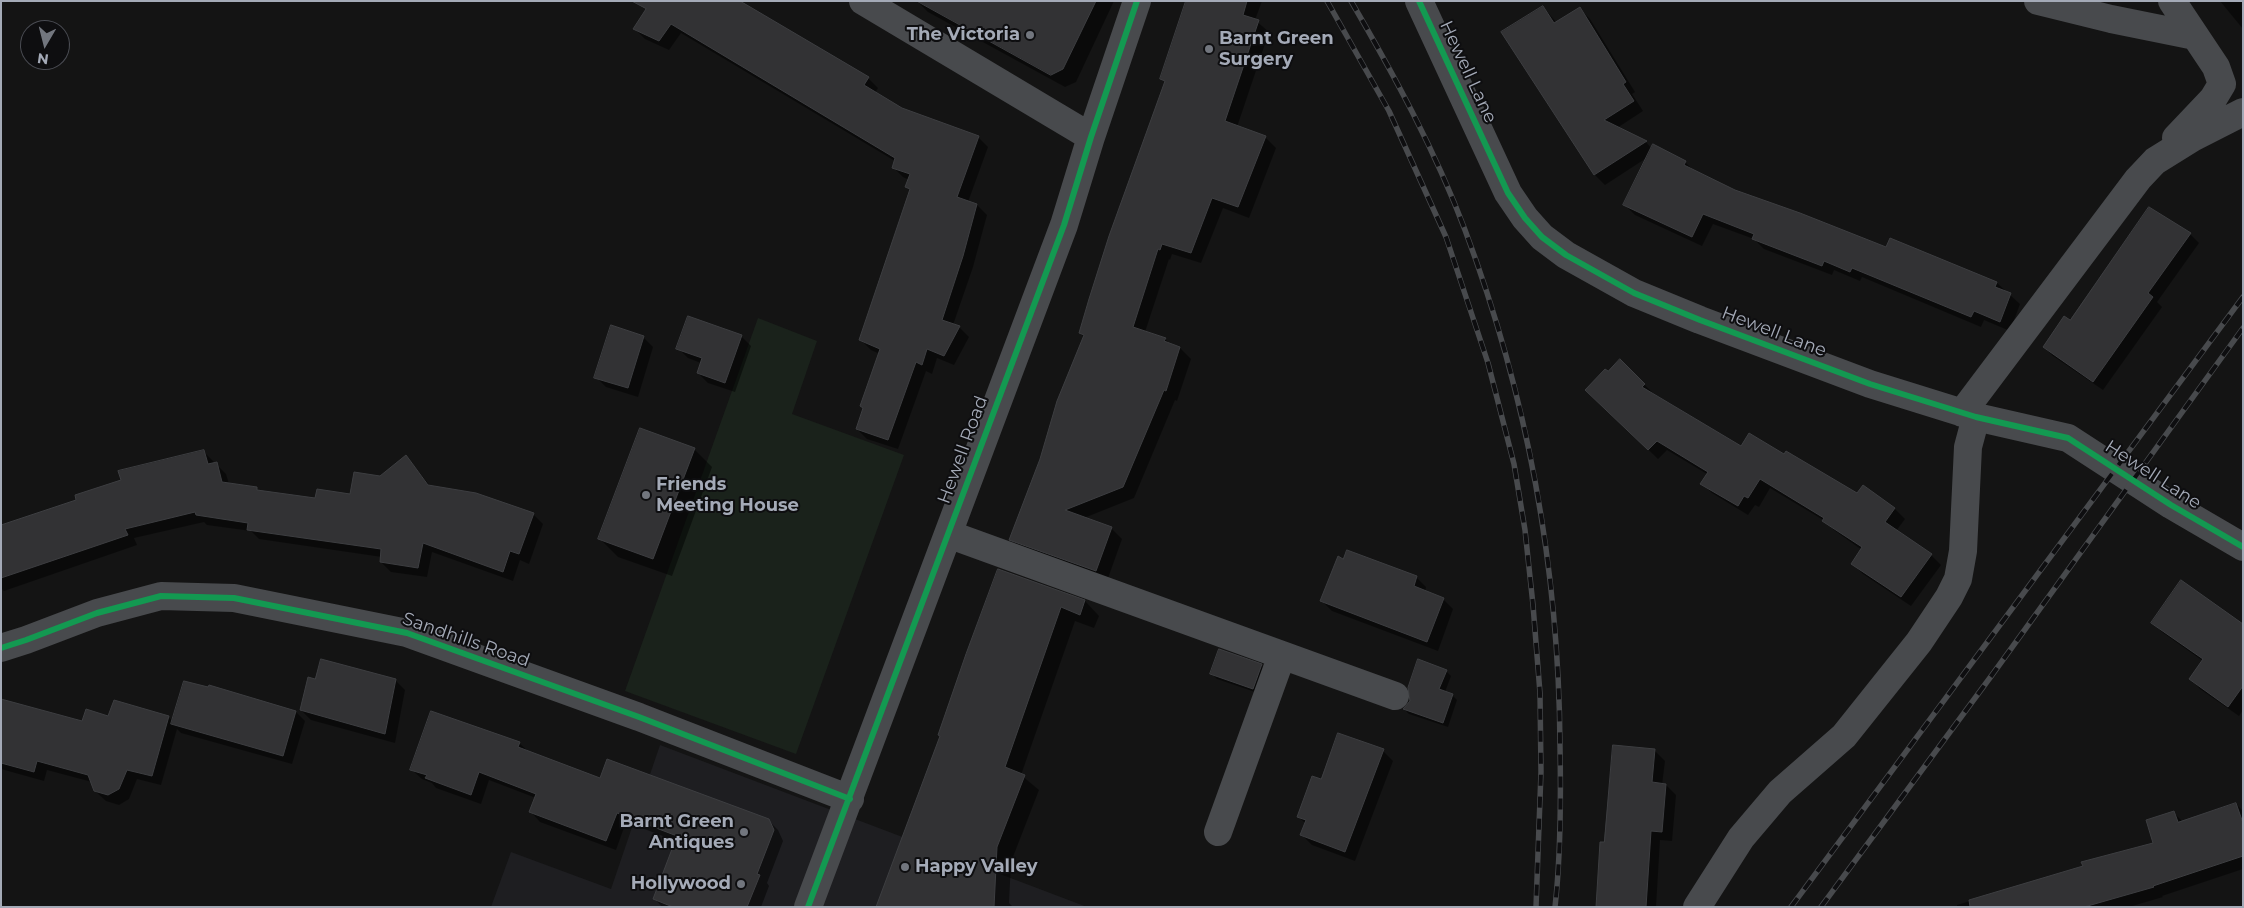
<!DOCTYPE html>
<style>
body{margin:0}
#map{position:relative;width:2244px;height:908px;overflow:hidden;background:#141414;font-family:Montserrat,sans-serif}
canvas{display:block}
.frame{position:absolute;inset:0;border:2px solid #a4aab7;pointer-events:none}
.north{position:absolute;left:20px;top:20px;width:50px;height:50px;box-sizing:border-box;background:#0e0e10;border:1px solid #4a4c53;border-radius:50%;rotate:188deg;font-size:14px;font-weight:700;line-height:20px;text-align:center;color:#a4aab7}
.north::after{content:'';display:block;margin:auto;width:18px;height:22px;background:#72767e;clip-path:polygon(50% 0,100% 100%,50% 72%,0 100%)}
</style>
<div id="map">
<canvas width="2244" height="908"></canvas>
<div class="frame"></div>
<div class="north">N</div>
</div>
<script>
const ctx = document.querySelector('canvas').getContext('2d');
ctx.lineJoin = 'round';
function fill(path, color) { ctx.fillStyle = color; ctx.fill(path, 'evenodd'); }
function stroke(path, color, width, dash) { ctx.strokeStyle = color; ctx.lineWidth = width; ctx.lineCap = dash ? 'butt' : 'round'; ctx.setLineDash(dash || []); ctx.stroke(path); }
function label(font, color, halo, rows, align = 'center') {
  ctx.font = font + ' Montserrat,sans-serif'; ctx.lineWidth = 4; ctx.setLineDash([]); ctx.textBaseline = 'middle'; ctx.strokeStyle = halo; ctx.fillStyle = color; for (const [text, x, y, turn = 0] of rows) {
    ctx.save(); ctx.translate(x, y); ctx.rotate((+turn || 0) * Math.PI / 180); ctx.textAlign = isNaN(turn) ? turn : align; if (halo) ctx.strokeText(text, 0, 0); ctx.fillText(text, 0, 0); ctx.restore();
  }
}
const built = new Path2D(`
 M660 745 1087 907H491L511 852 611 889Z`);
const green = new Path2D(`
 M758 318 817 341 792 414 904 455 796 754 625 691Z`);
const shadow = new Path2D(`
 M632 1H738L868 78 878 88 875 93 902 109 978 137 988 147 968 202 977 205 987 215 973 267 953 325 959 327 969 337 954 365 937 358 932 374 926 371 898 449 867 439 857 429 864 409 861 406 880 354 871 350 861 340 911 191 906 187 909 180 903 177 893 167 895 161 681 33 669 50 645 39 635 29 647 10Z
 M917 1H1114L1076 82 1065 87 928 12Z
 M1187 1H1262L1255 20 1269 32 1237 127 1265 137 1276 148 1249 218 1223 208 1201 263 1172 254 1170 260 1169 259 1145 332 1165 339 1171 345 1180 348 1191 359 1177 401 1175 400 1134 498 1084 518 1111 528 1122 539 1107 581 1022 550 1011 539 1084 337 1080 333 1166 82 1162 79Z
 M2220 1H2243V29Z
 M1543 7 1557 23 1580 9 1590 19 1635 92 1632 94 1643 111 1617 128 1646 142 1652 149 1685 162 1695 172 1734 191 1887 249 1890 240 1997 283 2020 304 2010 331 1984 320 1981 327 1862 277 1860 281 1834 270 1832 275 1764 249 1754 239 1713 224 1702 246 1635 215 1625 205 1648 157 1605 185 1595 175 1503 32Z
 M2190 234 2199 243 2157 302 2162 307 2103 390 2053 356 2044 347 2070 322Z
 M741 336 751 346 735 392 708 383 698 373 701 363 688 358 678 348Z
 M643 337 653 347 638 397 606 387 596 377Z
 M1620 361 1654 394 1742 447 1785 455 1858 495 1863 487 1895 509 1905 519 1896 531 1931 555 1941 565 1911 606 1863 574 1853 564 1862 550 1834 530 1825 521 1770 488 1759 507 1755 505 1748 515 1712 493 1702 483 1707 474 1667 450 1658 459 1587 390Z
 M694 449 712 467 672 576 618 557 600 539Z
 M204 452 226 474 229 484 256 488 260 492 317 500 351 496 380 478 406 456 431 487 533 514 543 524 529 564 520 560 513 581 432 552 427 577 391 572 381 562 382 557 259 539 251 531 207 525 204 522 134 538 137 545 4 591 1 588V526L78 500Z
 M999 570 1085 601 1099 616 1094 628 1075 621 1021 775 1039 790 1011 862 1009 903 1013 907H877L941 736Z
 M1416 577 1426 587 1425 592 1443 599 1453 609 1438 651 1332 611 1322 601Z
 M2152 622 2243 625V710L2239 716 2200 689 2191 679 2203 661 2162 632Z
 M1261 665 1266 670 1258 693 1217 679 1212 674Z
 M1446 671 1451 676 1445 692 1452 695 1457 700 1448 727 1409 714 1404 709Z
 M316 680H395L405 690 395 743 311 720 301 710Z
 M1 700 83 723 109 717H168L173 721 296 712 305 721 292 764 181 733 177 729 161 785 137 779 129 799 119 805 106 801 95 791 92 782 47 770 44 781 1 769Z
 M519 743 529 752 601 780 768 820 778 830 783 841 767 883 769 886 761 907H662L655 899 676 841 626 822 616 850 540 822 531 812 536 798 489 780 481 804 436 788 432 783 422 779 412 770Z
 M1383 751 1393 761 1355 861 1312 845 1302 835 1306 824 1299 817 1322 780Z
 M1655 751 1665 761 1662 785H1666L1676 795 1672 841 1660 840 1656 907H1597L1605 843Z
 M2236 804 2243 811V869L2162 896 2163 897 2129 907H1957V905L2155 844 2174 813 2183 822Z`);
const building = new Path2D(`
 M632 1H740L869 77 864 85 902 108 979 136 957 197 977 204 963 256 942 320 960 326 944 356 927 349 922 365 916 362 888 440 856 429 863 408 860 406 880 349 859 340 910 189 905 187 910 174 892 168 895 158 671 24 659 41 633 29 646 9Z
 M917 1H1096L1063 69 1051 75Z
 M1186 1H1247L1243 15 1259 20 1225 121 1266 136 1238 207 1212 198 1191 253 1162 244 1160 250 1158 249 1133 327 1166 338 1164 341 1180 347 1166 391 1164 390 1123 487 1065 510 1112 527 1096 571 1009 540 1040 459 1057 401 1084 335 1079 333 1089 299 1109 236 1165 81 1160 79Z
 M1543 6 1554 23 1580 7 1626 82 1623 84 1634 101 1604 120 1647 141 1594 175 1501 32Z
 M1653 144 1686 161 1684 165 1735 190 1800 213 1886 247 1890 238 1997 282 1995 287 2011 293 2000 322 1974 311 1971 317 1852 268 1850 272 1824 261 1822 266 1752 239 1754 234 1703 214 1692 237 1623 205Z
 M2149 207 2191 233 2148 293 2153 297 2093 382 2043 347 2064 316 2070 320Z
 M688 316 742 335 725 383 697 373 702 358 676 349Z
 M611 325 644 336 628 388 594 378Z
 M1620 359 1645 384 1642 387 1741 446 1749 433 1784 454 1786 451 1857 493 1863 485 1895 508 1885 522 1932 554 1901 597 1851 564 1862 547 1822 521 1824 518 1760 479 1748 498 1744 496 1738 506 1700 484 1708 472 1657 441 1648 450 1585 390 1605 369 1608 371Z
 M640 428 695 448 653 559 598 539Z
 M204 450 208 464 217 462 222 482 257 487V490L315 498 317 489 350 494 354 472 380 476 406 455 428 485 476 493 534 513 519 554 510 551 503 572 423 543 418 568 380 562 381 549 247 530 248 523 196 515 195 512 125 529 128 535 1 578V525L76 500 75 495 121 480 118 471Z
 M1347 550 1417 576 1414 586 1444 598 1427 642 1320 601 1338 556 1343 559Z
 M998 569 1085 600 1080 615 1061 607 1005 767 1025 775 997 847 994 907H876L940 736 938 735 966 654Z
 M2181 580 2243 624V686L2228 707 2189 679 2203 659 2151 623Z
 M1219 649 1262 664 1253 689 1210 674Z
 M321 659 396 679 385 734 300 710 308 677 315 679Z
 M1418 659 1447 670 1439 689 1453 694 1443 723 1403 709 1410 701 1408 688Z
 M184 681 208 687 209 685 296 711 283 756 171 724Z
 M1 699 82 721 86 709 108 716 114 700 169 716 152 776 127 770 119 789 108 795 94 791 88 775 37 761 34 772 1 763Z
 M431 711 520 742 518 747 600 778 607 759 769 819 774 830 757 874 760 875 747 907H673L653 899 677 836 617 813 606 841 529 812 536 794 479 772 471 795 425 778 427 775 410 770Z
 M1338 733 1384 749 1345 852 1300 835 1306 820 1297 817 1312 776 1321 779Z
 M1613 745 1655 749 1652 782 1666 784 1662 832 1651 831 1646 907H1596L1600 842H1604Z
 M2236 803 2243 823V856L2153 886 2154 887 2084 907H1970L1969 900 2083 866 2081 862 2153 843 2146 820 2174 811 2178 822Z`);
const minor = new Path2D(`
 M863 1 1091 137
 M1419 1 1508 193 1525 218 1542 237 1566 255 1634 293 1700 320 1870 384 1976 417 2068 438 2171 505 2243 547
 M2038 1 2111 19 2195 36
 M2172 1 2216 67 2222 84 2213 99 2176 138
 M1962 413 2138 179 2155 161 2192 138 2243 112
 M948 534 1395 696
 M1 648 26 640 97 613 161 596 234 598 407 633 639 717 850 799
 M1218 832 1282 655
 M808 907 1064 225 1091 137 1137 1
 M1697 907 1741 838 1780 792 1844 736 1919 642 1949 597 1958 579 1963 551 1968 447 1976 417`);
const rail = new Path2D(`
 M1327 1 1389 111 1446 237 1488 363 1514 464 1525 530 1533 605 1540 693 1541 772 1536 907
 M1351 1C1394 75 1435 150 1465 230 1528 398 1559 567 1560 746 1561 799 1561 854 1555 907
 M1791 907 2243 297
 M1821 907 1992 675 2243 328`);
const cycleway = new Path2D(`
 M1419 1 1508 193 1525 218 1542 237 1566 255 1634 293 1700 320 1870 384 1976 417 2068 438 2171 505 2243 547
 M1 648 26 640 97 613 161 596 234 598 407 633 639 717 850 799
 M808 907 1064 225 1091 137 1137 1`);
const markers = [
 [1030,35,5,"#72767e"],
 [1209,49,5,"#72767e"],
 [646,495,5,"#72767e"],
 [744,832,5,"#72767e"],
 [905,867,5,"#72767e"],
 [741,884,5,"#72767e"]
];
const poiNames = [
 ["The Victoria",1020,35],
 ["Barnt Green",1219,39,"left"],
 ["Surgery",1219,60,"left"],
 ["Friends",656,485,"left"],
 ["Meeting House",656,506,"left"],
 ["Barnt Green",734,822],
 ["Antiques",734,843],
 ["Happy Valley",915,867,"left"],
 ["Hollywood",731,884]
];
const streetNames = [
 ["Hewell Lane",1468,72,65],
 ["Hewell Lane",1774,332,21],
 ["Hewell Road",963,450,-70],
 ["Hewell Lane",2153,475,33],
 ["Sandhills Road",466,640,19]
];
fill(built, '#1e1e21');
fill(green, '#1a221b');
fill(shadow, '#0007');
fill(building, '#323234');
stroke(building, '#3d3e41', 1);
stroke(minor, '#484a4d', 28);
stroke(rail, '#484a4d', 5.5);
stroke(rail, '#0e0e10', 4, [11]);
stroke(cycleway, '#139951', 6);
for (const [x, y, r, color] of markers) { const dot = new Path2D(); dot.arc(x, y, r, 0, 2 * Math.PI); ctx.fillStyle = color; ctx.fill(dot); stroke(dot, '#0e0e10', 2); }
label('bold 18px', '#a4aab7', '#0e0e10', poiNames, 'right');
label('18px', '#a4aab7', '#0e0e10', streetNames);
</script>
